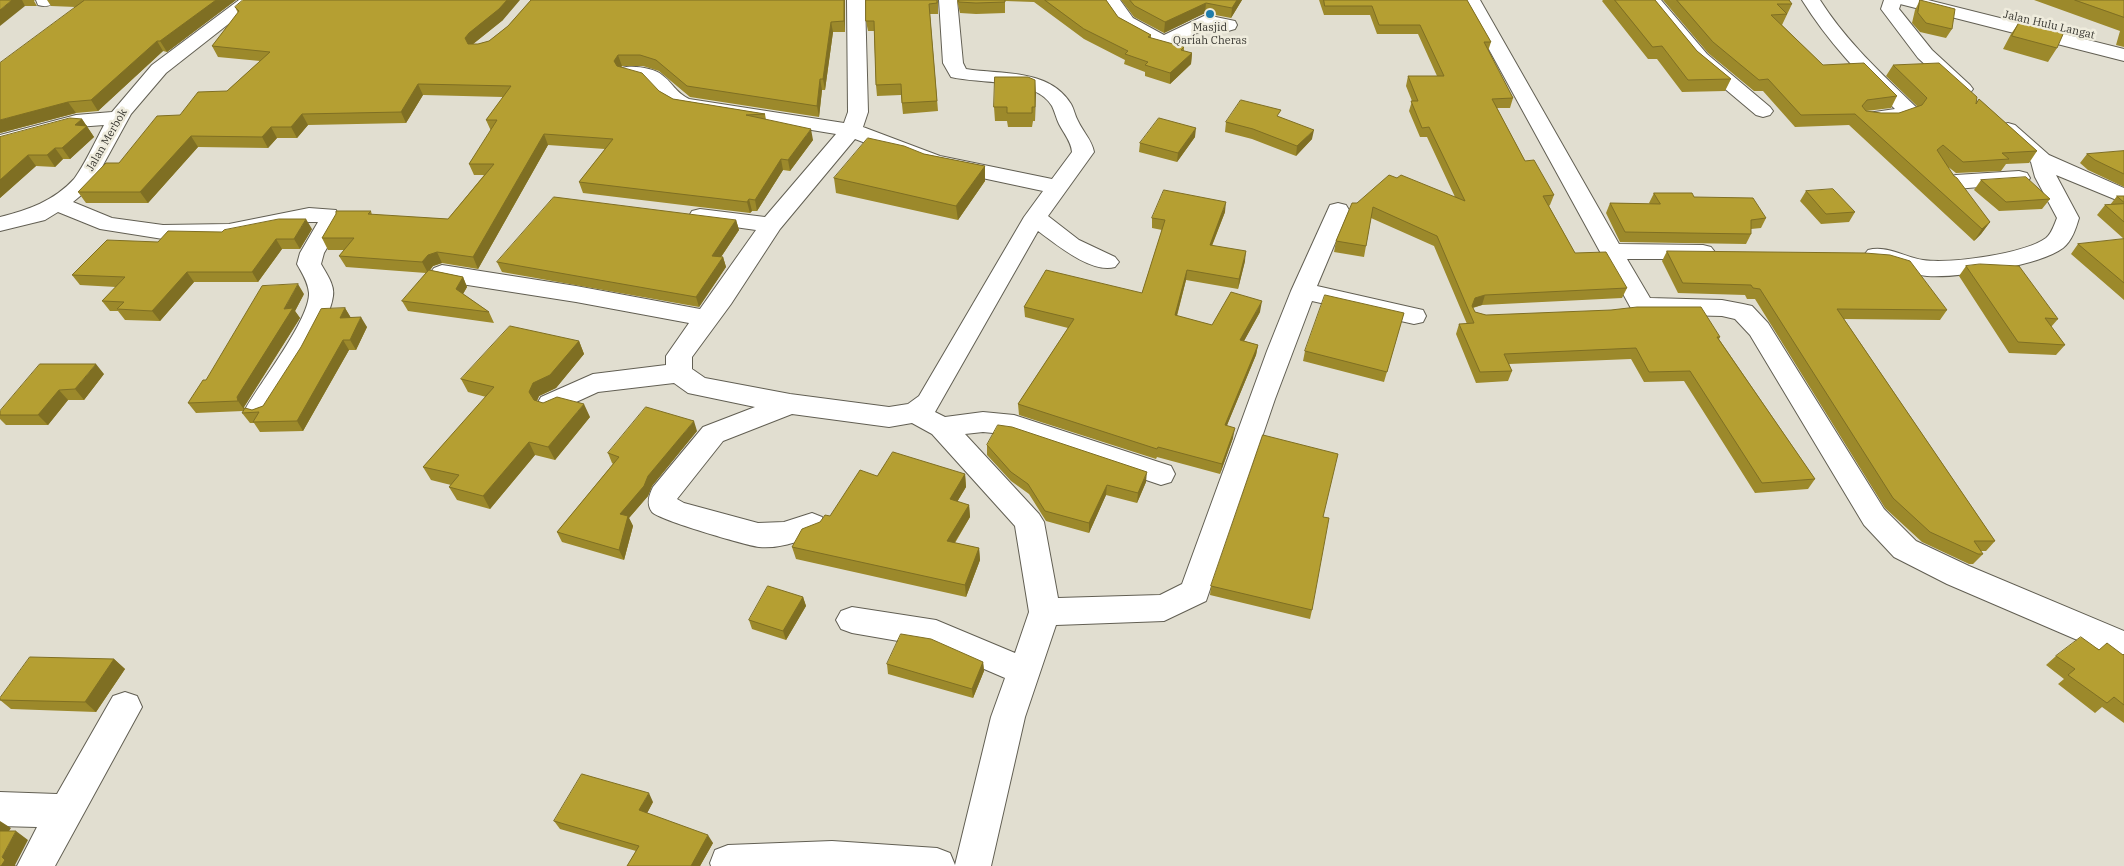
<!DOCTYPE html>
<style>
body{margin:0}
canvas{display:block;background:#e1ded0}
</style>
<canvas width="2124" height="866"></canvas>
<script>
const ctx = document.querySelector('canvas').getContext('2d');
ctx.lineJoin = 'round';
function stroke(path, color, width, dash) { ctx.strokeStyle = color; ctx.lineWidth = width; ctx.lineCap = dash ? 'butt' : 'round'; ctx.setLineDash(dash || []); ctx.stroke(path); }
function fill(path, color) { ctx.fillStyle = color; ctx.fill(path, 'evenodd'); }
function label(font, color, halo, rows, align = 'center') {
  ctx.font = font + ' "IBM Plex Serif",serif'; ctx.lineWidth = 5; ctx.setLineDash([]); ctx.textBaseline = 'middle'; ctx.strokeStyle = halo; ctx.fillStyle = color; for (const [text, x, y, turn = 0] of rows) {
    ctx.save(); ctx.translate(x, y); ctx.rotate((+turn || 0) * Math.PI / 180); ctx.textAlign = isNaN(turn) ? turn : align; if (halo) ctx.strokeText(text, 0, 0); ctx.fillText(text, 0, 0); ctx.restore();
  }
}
const minor = new Path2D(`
 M36 0H55C51 7 45 7 38 5Z
 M239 0H259L166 73 131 114 91 187 73 202 112 218 163 225 229 224 309 208 336 210 341 224 324 253 321 264C326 273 335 285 333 296 329 327 286 386 269 415L259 418 249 415 246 408C260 383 310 319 309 293 308 282 302 273 297 264L300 253 318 222H309L229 238 163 239 100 229 58 212 45 220 0 231V217C28 210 54 201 74 179 84 166 96 140 104 125L77 127 0 148V135L76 115 112 112 152 65Z
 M847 0H865L868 112 863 127 940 156 1052 179 1072 152C1071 141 1064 134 1059 124 1056 118 1055 112 1052 106 1036 78 979 84 951 77L943 63 939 0H957L963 63 966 69C1001 75 1049 68 1071 104 1074 109 1075 116 1078 121 1083 132 1092 140 1094 152L1048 216 1079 240 1115 257 1119 262 1115 267C1092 274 1057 245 1038 231L935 412 945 417 983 412 1014 415 1171 466 1175 474 1171 482 1161 485 1013 435 983 432 965 434 1039 514 1044 522 1058 598 1160 595 1182 584 1267 351 1291 291 1330 205 1338 203 1346 205 1349 210 1317 286 1414 308 1423 310 1426 316 1423 322 1414 324 1312 301 1275 399 1206 601 1164 621 1056 625 1025 717 991 866H711L710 863 715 850 728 845 832 841 937 848 950 853 955 865 991 717 1005 678 933 647 852 633 841 629 836 620 841 611 852 607 936 620 1015 653 1029 612 1015 526 932 434 912 423 889 427 792 414 723 441 677 499 684 503 758 523 784 522 812 513 822 517 827 525 822 533C802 540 781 549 759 547 745 545 659 520 652 512 646 504 649 495 653 487L703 427 755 407 688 393 674 383 598 392 550 414 541 411 537 404 541 397 593 374 666 365V356L689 323 576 302 442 281 434 278 430 273 434 268 442 265 576 286 700 309 756 230 692 221 689 216 692 211 700 209 765 217 836 134 677 108 663 101 646 82 622 76 619 72 622 68C632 65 654 68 662 75 674 84 674 91 689 99L844 123 848 112ZM855 139 926 166 1043 191 1024 217 919 396 908 404 889 407 790 394 705 378 692 369V357L731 304 780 229Z
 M1098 0H1120L1133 18 1164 35 1206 15 1235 21 1237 25 1235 29 1228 31 1209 27 1164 49 1157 47 1119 26 1106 7Z
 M1462 0H1480L1619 244 1703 245 1711 247 1715 252 1711 257 1703 259H1627L1650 298 1722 300 1743 304 1752 306 1768 323 1884 509 1916 541 1969 566 2124 631V660L1947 584 1894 557 1864 525 1750 335 1735 319 1722 316 1642 314 1633 312Z
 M1642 0H1661L1707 54 1770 107 1773 111 1770 115 1763 117 1756 115 1693 62Z
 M1802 0H1820C1846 41 1881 73 1916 107L1919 111C1910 124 1881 125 1868 121L1865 117 1868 113 1895 109C1860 75 1828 42 1802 0Z
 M1884 0H1902L1899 9 1932 50 1970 85 1973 89 1970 93 1963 95 1956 93 1918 58 1881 9Z
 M2008 123 2015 125 2049 155 2124 188V203L2056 175 2079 218C2076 228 2072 241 2063 248 2039 266 1958 278 1927 276 1908 274 1887 265 1868 260L1864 255 1868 250C1887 245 1904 257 1923 260 1950 264 2024 254 2046 238 2052 233 2054 225 2057 218L2035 177 2031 162 1998 129 2001 125Z
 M2019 171 2027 173 2030 178 2027 183 1956 189 1948 187 1945 182 1948 177 1956 175Z
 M125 692 137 696 142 707 55 866H17L37 827 0 826V792L57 794 113 696Z`);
const major = new Path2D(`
 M1897 0H1928L2124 49V61L1900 4Z`);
const wall = new Path2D(`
 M0 0H35L34 1 37 6H25Z
 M47 0H236L167 52 163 51 98 111 76 113 0 133 76 7 51 6Z
 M531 0H845V32H833L825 90H822L819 117 690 97 659 71 643 66H622L621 67 659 91 673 99 765 114 766 120 813 140 790 171 783 170 757 211H752L750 213 583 193 579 182 605 149 548 145 478 269 442 263 433 266 430 270 463 277 467 287 463 294 489 312 494 323 408 311 402 301 426 273 346 267 339 256 344 250H328L322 238 371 211 372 215 448 219 484 175H474L469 164 491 131 486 120 503 97 423 95 406 123 308 125 297 138H277L268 148 198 147 148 203H86L78 192 119 163 180 115 227 91 260 61 218 57 212 46 238 13 235 7 503 20 473 44H478L489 41 508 26Z
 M938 0V14H930L938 111 903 114 901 95 877 96 876 85 874 31H868L866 21Z
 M957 0H1106L1118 17 1151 35V38L1184 47V51L1192 53 1191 64 1170 84 1145 76V72L1124 64 1125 60 1084 39 1034 2 1005 1V13L976 14 960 13Z
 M1121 0H1242L1231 18 1205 13 1164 33 1134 17Z
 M1319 0H1467L1491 42 1488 51 1513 98 1510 108H1497L1525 161 1554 195 1550 205 1549 206 1575 253 1627 288 1622 298 1482 305 1473 308 1475 312 1486 315 1720 337 1719 339 1815 479 1808 489 1755 493 1684 381 1644 382 1631 359 1509 364 1512 371 1508 381 1476 383 1456 334 1459 324H1467L1434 246 1371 218 1364 257 1334 252 1336 241 1357 203 1397 178 1455 197 1427 137H1420L1409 111 1412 101 1406 86 1408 76H1437L1418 34H1377L1370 15H1324Z
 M1603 0H1655L1697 51 1731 79 1725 91 1682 92 1657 59H1648L1602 1Z
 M1663 0H1789L1792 4 1782 25 1823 65 1897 96 1891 108 1866 111 1881 113H1899L1918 107 1886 76 1893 65 1976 103 1979 99 2037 151 2029 163 2006 164 2001 171 1956 173 1947 166 1954 176 1990 222 1981 234 1974 241 1849 125 1795 127 1763 91H1754L1708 53Z
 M1920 0 1952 29 1946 38 1920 32 1912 23 1915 10Z
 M2034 0H2124V47L2116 45 2120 31Z
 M2020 21 2057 48 2048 62 2003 49 2011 34Z
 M1035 80V121H1033L1032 127H1008L1007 121H995L994 107Z
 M1280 117 1312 139 1296 156 1252 139 1225 132 1226 122Z
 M82 119 94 137 70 159H63L55 167 36 166 0 198V137Z
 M1195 137 1177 162 1139 152 1140 143Z
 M2124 151V187L2088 170 2080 163 2087 154Z
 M924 154 985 166V181L958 220 836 193 834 178Z
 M1981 180 2050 199 2042 209 1999 211 1974 190Z
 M1806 191 1855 212 1849 222 1821 224 1800 201Z
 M1654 193 1694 197 1766 218 1761 228 1751 229V234L1746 244 1620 242 1606 213 1610 203 1650 204 1649 203Z
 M2117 196H2124V239L2097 215 2105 205H2110Z
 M1225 212 1212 246 1245 261 1238 289 1186 280 1177 316 1212 325 1260 312 1244 341 1258 345 1256 355 1227 425 1233 438 1220 474 1157 457 1156 459 1019 415 1018 404 1068 328 1025 317 1024 307 1142 293 1162 230 1152 228V218Z
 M736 220 739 230 721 257H723L726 267 699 307 502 272 497 262Z
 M312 229 300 249H282L258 282H194L160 321 125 320 118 311H110L102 301 116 287 80 285 72 275 158 242 222 232Z
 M2124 239V300L2071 254 2078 244Z
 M1667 251 1947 310 1940 320 1844 319 1995 541 1986 551H1980L1983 554 1973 564H1969L1922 542 1885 508 1755 299H1747L1745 295 1678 293 1662 261Z
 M1966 266 2058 319 2051 327 2065 345 2056 355 2009 353 1959 276Z
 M304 294 295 311 300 318 244 407 245 409 252 410 263 406 345 308 351 318 367 327 356 350H349L303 431 260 432 254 423H250L242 413 243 411 196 413 188 403 206 380Z
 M1404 313 1384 382 1303 361 1305 351Z
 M579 341 584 354 556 388 539 396 537 401 590 417 555 460 535 455 490 509 457 500 449 487 451 485 431 480 423 467 486 397 468 392 461 379Z
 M104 374 84 400H68L48 425H6L0 419V411Z
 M697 431 652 486 648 496 629 518 633 526 624 560 562 542 557 532 613 464 612 463 608 453Z
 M987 445 1146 482 1137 503 1106 495 1089 533 1046 521 1029 494 1011 481 987 455Z
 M965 474 966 487 957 502 969 505 970 517 955 543 979 548 980 560 966 597 796 559 792 547 820 522 830 516 877 476Z
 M1323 517 1312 610 1310 619 1210 595 1211 586Z
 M803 597 806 606 786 640 752 629 749 620Z
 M2099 650 2123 655 2124 654V723L2102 707 2095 713 2058 684 2064 679 2046 665 2056 656Z
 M114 659 125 669 96 712 11 709 0 700V698Z
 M983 662 984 671 973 698 888 674 887 664Z
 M653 802 647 813 713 843 700 866H627L636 851 560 829 554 821Z`);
const shadedWall = new Path2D(`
 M12 0H22L25 6 0 26V10Z
 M216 0H236L167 52 160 41Z
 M507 0H520L503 20 473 44 469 49 465 38 469 33Z
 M844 0H845V32L844 21Z
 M1237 0H1242L1231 18 1232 8Z
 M1206 3 1205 13 1164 33 1165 22Z
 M831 22 833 32 825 90 823 79Z
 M157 41 163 51 98 111 91 100Z
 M1192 53 1191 64 1170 84V73Z
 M618 55 622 66 617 72 614 61Z
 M820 79 822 90 819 117 817 106Z
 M1035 80 1036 94 1035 121Z
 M418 84 423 95 406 123 401 112Z
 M68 102 76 113 0 133V120Z
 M302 114 308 125 297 138 291 127Z
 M82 119 94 137 70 159 62 148 75 125Z
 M271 127 277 138 268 148 262 137Z
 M1196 128 1195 137 1177 162 1178 153Z
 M811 129 813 140 790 171 788 160Z
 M1314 130 1312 139 1296 156 1297 146Z
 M544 134 548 145 478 269 473 257Z
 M191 136 198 147 148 203 140 192Z
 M55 148 63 159 55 167 47 155Z
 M28 155 36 166 0 198V180Z
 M781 159 783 170 757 211 755 200Z
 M985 166V181L958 220 956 206Z
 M749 199 752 211 750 213 747 202Z
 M1226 202 1225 212 1208 255 1210 245Z
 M306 219 312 229 300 249 294 239Z
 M736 220 739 230 715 266 712 256Z
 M1990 222 1981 234 1974 241 1982 229Z
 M276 239 282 249 258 282 252 272Z
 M1246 251 1245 261 1238 289 1239 279Z
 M437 252 442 263 433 266 428 273 422 262 428 255Z
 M723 257 726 267 699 307 696 297Z
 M1187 270 1186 280 1174 326 1175 315Z
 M187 272 194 282 160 321 152 311Z
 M463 277 467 287 460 299 456 289Z
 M298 284 304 294 295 311 300 318 244 407 245 411 238 401 237 397 284 309Z
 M1485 295 1482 305 1471 308 1468 316 1475 298Z
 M1262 301 1260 312 1239 350 1240 340Z
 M345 308 351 318H340Z
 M361 317 367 327 356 350 350 340Z
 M343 340 349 350 303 431 297 421Z
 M579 341 584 354 556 388 539 396 535 405 529 392 533 383Z
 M1258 345 1256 355 1223 435 1225 425Z
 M96 364 104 374 84 400 75 389Z
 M59 390 68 400 48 425 38 415Z
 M584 404 590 417 555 460 548 447Z
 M694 421 697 431 652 486 648 496 629 518 633 526 624 560 619 550 620 514 648 476Z
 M1235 428 1233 438 1220 474 1222 464Z
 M529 442 535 455 490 509 483 496Z
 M1147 472 1146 482 1137 503 1138 493Z
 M965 474 966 487 951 512 950 499Z
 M1107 485 1106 495 1089 533V523Z
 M969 505 970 517 948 553 947 541Z
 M979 548 980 560 966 597 965 585Z
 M803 597 806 606 786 640 783 631Z
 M114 659 125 669 96 712 85 702Z
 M983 662 984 671 973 698 972 689Z
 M649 793 653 802 644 819 639 810Z
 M0 821 11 828 4 839 0 836Z
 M16 831 28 840 15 865 16 866H1L2 857Z
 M708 835 713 843 700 866H691Z`);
const building = new Path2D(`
 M0 0H12L0 10Z
 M85 0H216L160 41H157L91 100 68 102 0 120V63Z
 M243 0H507L499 9 469 33 465 38 468 44H478L489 41 508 26 531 0H844V21L831 22 823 79H820L817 106 687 86 656 60 640 55H618L614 61 617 66 642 73 659 91 673 99 765 114 746 115 811 129 788 160 781 159 755 200 749 199 747 202 579 182 613 139 544 134 473 257 437 252 428 255 422 262 339 256 354 238H322L336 214V211H371L368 214 448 219 494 164H469L497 120H486L511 86 418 84 401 112 302 114 291 127H271L262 137 191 136 140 192H78L106 163H119L157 116 180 115 198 92 227 91 270 52 212 46 239 11 235 7Z
 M866 0H937V3L929 4 937 101 902 103 901 84 876 85 874 21H866Z
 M959 0H1005V2L976 3 959 2Z
 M1045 0H1106L1118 17 1151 35 1148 37 1184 47 1181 50 1192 53 1170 73 1145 65 1148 62 1125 54 1128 51 1084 29Z
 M1130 0H1237L1232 8 1206 3 1165 22 1135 6Z
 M1324 0H1467L1491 42H1484L1513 98 1492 99 1525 161 1534 160 1554 195 1543 196 1575 253 1606 252 1627 288 1485 295 1475 298 1472 306 1475 312 1486 315 1611 310 1637 307H1701L1720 337H1717L1815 479 1762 483 1690 371 1649 372 1636 348 1504 354 1512 371 1480 372 1459 324 1474 323 1437 236 1373 207 1366 246 1336 241 1352 203H1357L1389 175 1397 178 1401 175 1465 201 1429 127 1422 128 1411 101H1418L1408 76H1444L1420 25H1379L1372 6H1325Z
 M1615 0H1655L1697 51 1731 79 1688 80 1662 46 1653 47Z
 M1677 0H1789L1792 4H1777L1787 14 1771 15 1823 65 1864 63 1897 96 1867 100 1862 106 1866 111 1881 113H1899L1922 105 1927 98 1893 65 1939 63 1977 97 1976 104 1979 99 2037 151 2002 153 2009 159 1963 162 1943 145 1937 150 1954 176 1957 178 1990 222 1982 229 1855 114 1801 115 1768 79 1759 80 1713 42Z
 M1920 0 1955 9 1952 29 1926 23 1918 13Z
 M2075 0H2124V17Z
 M2020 21 2064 32 2057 48 2012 36Z
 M995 77H1028L1035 80V107H1032V113H1007V107H994Z
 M1241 100 1281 110 1277 116 1314 130 1297 146 1253 129 1226 122Z
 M70 118 82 119 75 125 87 126 62 148H55L47 155H28L0 180V137Z
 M1159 118 1196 128 1178 153 1140 143Z
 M868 138 904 146 924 154 985 166 956 206 834 178Z
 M2124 151V174L2095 160 2087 154Z
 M2026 177 2050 199 2006 202 1981 180Z
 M1833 189 1855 212 1826 214 1806 191Z
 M1164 190 1226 202 1210 245 1246 251 1239 279 1187 270 1175 315 1212 325 1231 292 1262 301 1240 340 1258 345 1225 425 1235 428 1222 464 1158 447 1157 449 1018 404 1074 319 1024 307 1046 270 1142 293 1165 220 1152 218Z
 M1654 193H1692L1694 197 1753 198 1766 218 1751 220V234L1625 232 1610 203 1660 204Z
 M2117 196H2124V202Z
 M554 197 736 220 712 256 723 257 696 297 497 262Z
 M2124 204V222L2105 205Z
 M279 219H306L294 239H276L252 272H187L152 311 117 309 124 302 102 301 125 277 72 275 107 240 158 242 168 231 222 232 224 230Z
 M2124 239V283L2078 244Z
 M1667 251 1865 253 1890 255 1910 261 1947 310 1837 309 1995 541H1974L1983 554H1978L1930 532 1893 498 1760 289 1753 288 1751 285 1683 283Z
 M1980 264 2019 266 2058 319 2045 318 2065 345 2018 342 1966 266Z
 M429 270 463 277 456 289 489 312 402 301Z
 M298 284 284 309 293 308 237 397 238 401 188 403 203 380H206L262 286Z
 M1325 295 1404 313 1387 372 1305 351Z
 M345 308 340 318 361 317 350 340H343L297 421 253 422 259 412 242 413 245 408 252 410 263 406 301 347 321 309Z
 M510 326 579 341 550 375 533 383 529 392 534 400 543 403 557 397 584 404 548 447 529 442 483 496 449 487 459 475 423 467 494 387 461 379Z
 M40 364H96L75 389 59 390 38 415H0V411Z
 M646 407 694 421 648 476 644 486 620 514 628 516 619 550 557 532 619 457 608 453Z
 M998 425 1012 427 1147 472 1138 493 1107 485 1089 523 1045 511 1028 484 1011 472 987 445Z
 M1263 435 1338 454 1323 517 1329 518 1312 610 1211 586Z
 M893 452 965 474 950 499 969 505 947 541 979 548 965 585 792 547 802 529 820 522 825 515 830 516 860 470 877 476Z
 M768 586 803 597 783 631 749 620Z
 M901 634 931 639 983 662 972 689 887 664Z
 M2081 637 2099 650 2107 643 2123 655 2124 654V705L2114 697 2107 703 2068 675 2075 669 2056 656Z
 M30 657 114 659 85 702 0 700V698Z
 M582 774 649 793 639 810 708 835 691 866H627L639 846 554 821Z
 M0 831H16L2 857 5 860 1 866H0Z`);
const markers = [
 [1210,14,5,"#207caa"]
];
const farStreetnames = [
 ["Jalan Hulu Langat",2049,25,13],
 ["Jalan Merbok",107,140,-60]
];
const farPoinames = [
 ["Masjid",1210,28],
 ["Qariah Cheras",1210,41]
];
stroke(minor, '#625f53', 2);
stroke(major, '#625f53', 2);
fill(minor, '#fff');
fill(major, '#fff');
fill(wall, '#9c892b');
fill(shadedWall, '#7f6f23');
fill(building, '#b59f32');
stroke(building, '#7f6f23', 1);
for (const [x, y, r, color] of markers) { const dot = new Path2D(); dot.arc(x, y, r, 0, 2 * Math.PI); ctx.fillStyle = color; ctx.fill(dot); stroke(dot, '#efecdd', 2); }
label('11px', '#393832', '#efecdd', farStreetnames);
label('11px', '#393832', '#efecdd', farPoinames);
</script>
